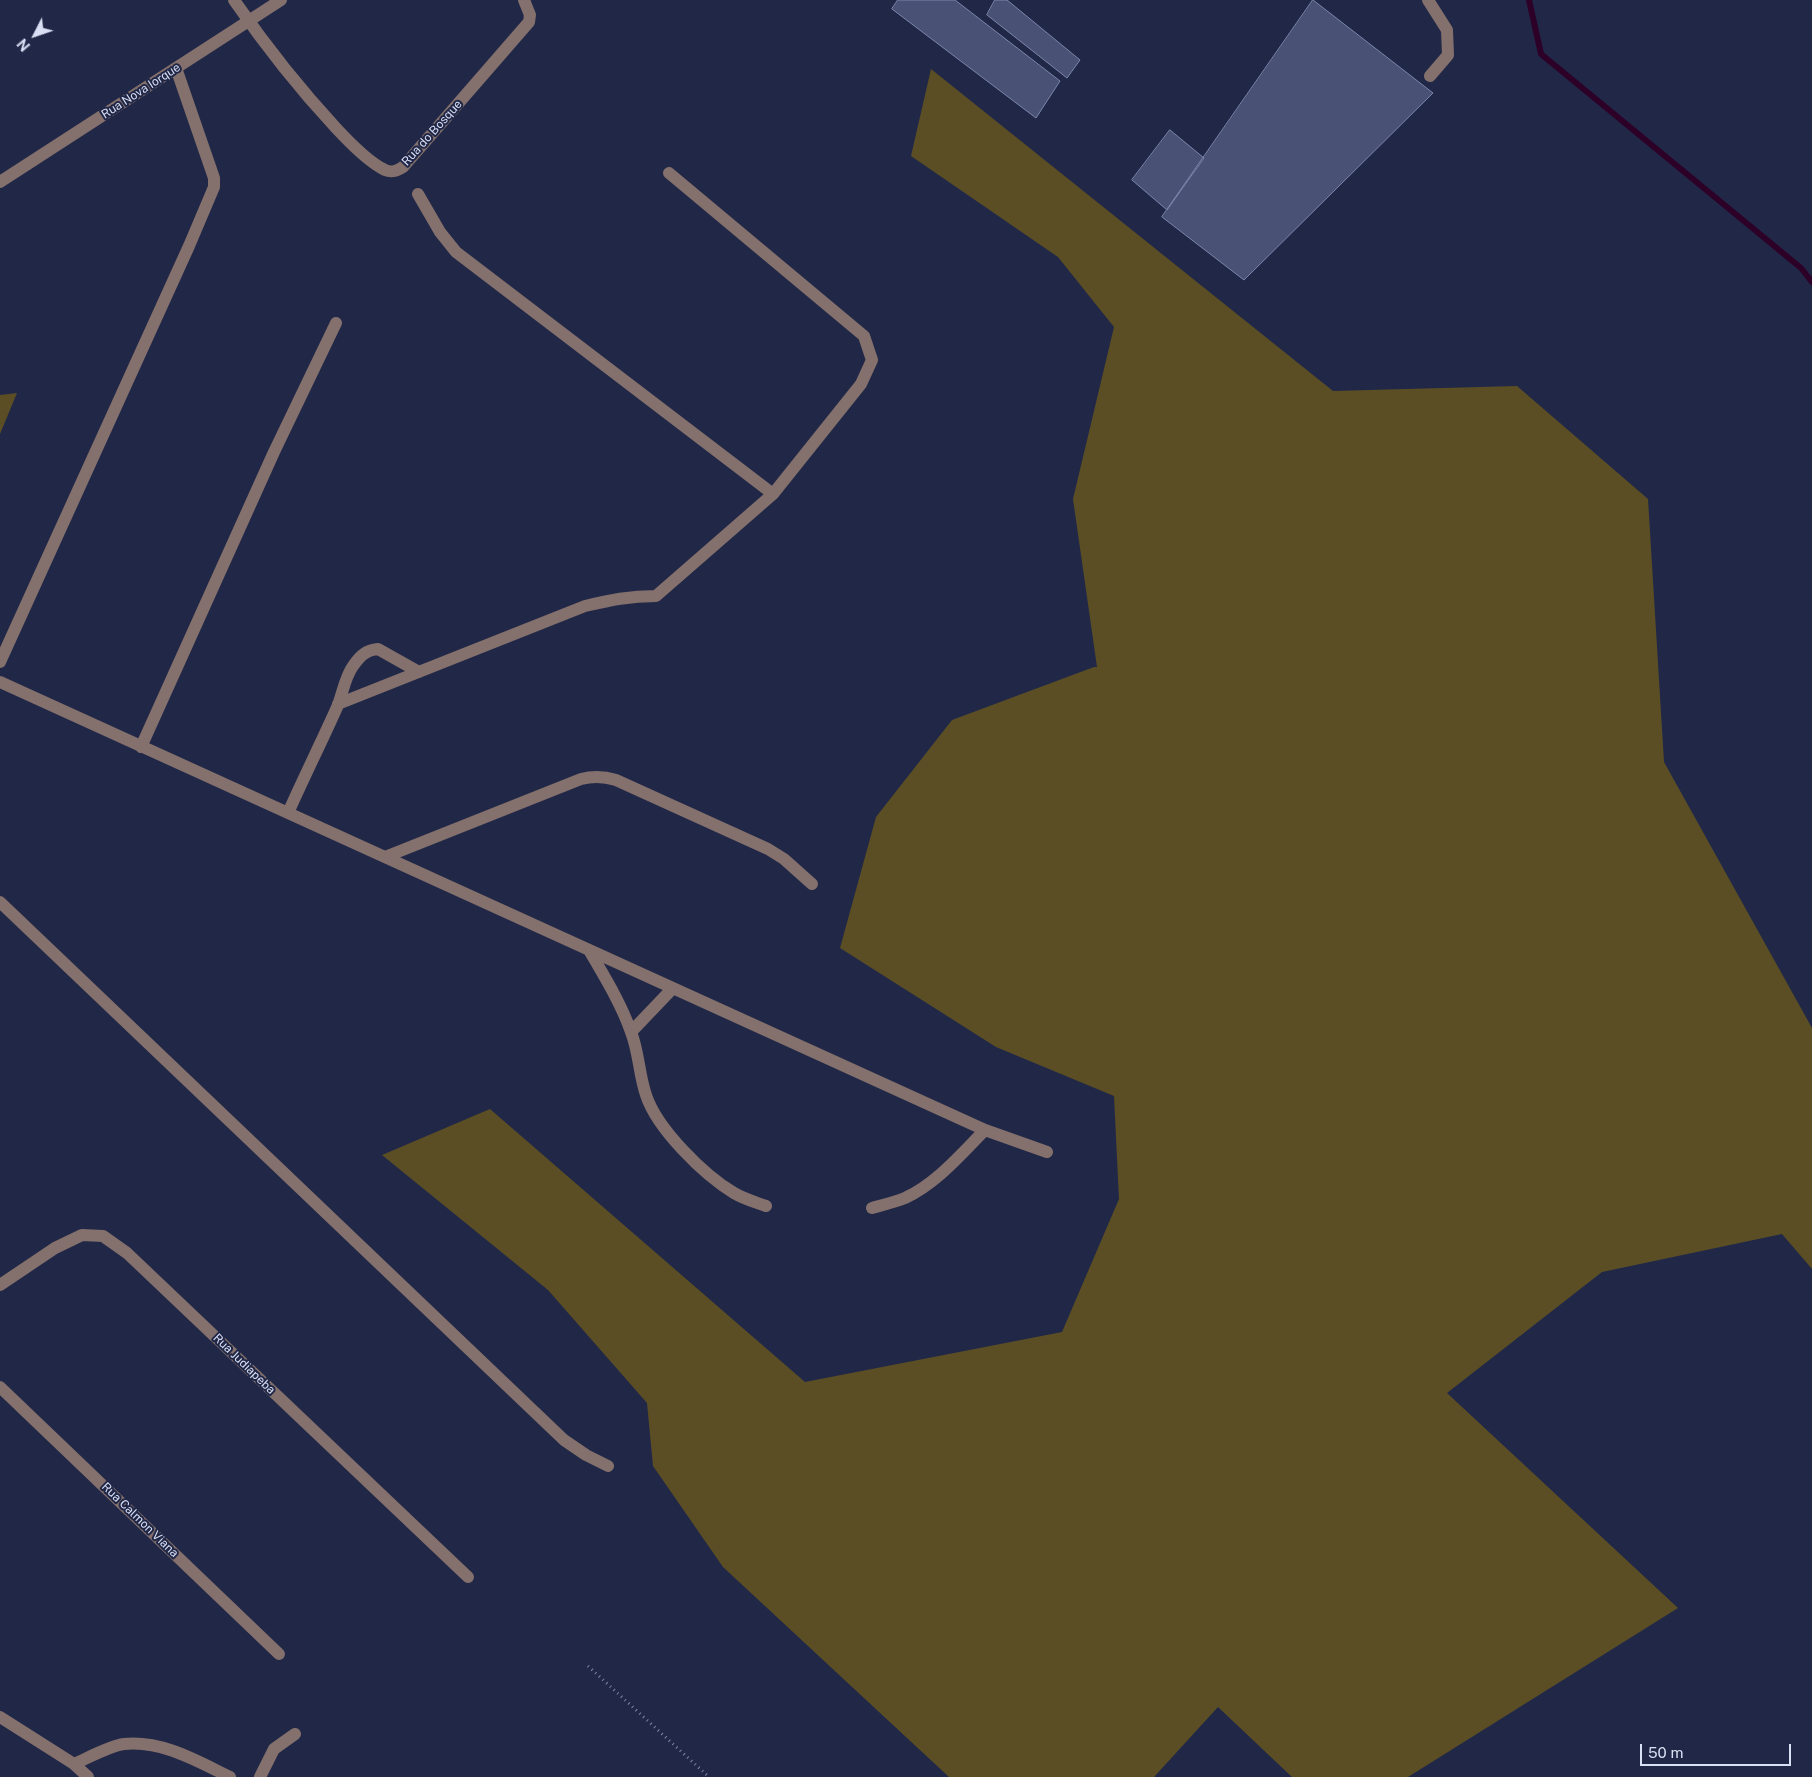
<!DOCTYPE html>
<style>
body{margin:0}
#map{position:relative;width:1812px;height:1777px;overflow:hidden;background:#212847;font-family:"Public Sans",sans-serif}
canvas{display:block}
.north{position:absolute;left:10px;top:10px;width:50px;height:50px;-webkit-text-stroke:4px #212847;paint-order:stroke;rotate:229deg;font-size:14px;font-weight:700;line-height:20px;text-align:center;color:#d9dff4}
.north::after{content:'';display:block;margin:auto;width:18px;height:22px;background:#d9dff4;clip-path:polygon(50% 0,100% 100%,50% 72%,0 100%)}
.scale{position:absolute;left:1640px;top:1744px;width:151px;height:22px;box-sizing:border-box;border:2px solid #d9dff4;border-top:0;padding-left:6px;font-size:15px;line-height:18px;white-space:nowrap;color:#d9dff4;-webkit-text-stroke:4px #212847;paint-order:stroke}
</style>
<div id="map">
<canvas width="1812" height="1777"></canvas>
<div class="north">N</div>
<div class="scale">50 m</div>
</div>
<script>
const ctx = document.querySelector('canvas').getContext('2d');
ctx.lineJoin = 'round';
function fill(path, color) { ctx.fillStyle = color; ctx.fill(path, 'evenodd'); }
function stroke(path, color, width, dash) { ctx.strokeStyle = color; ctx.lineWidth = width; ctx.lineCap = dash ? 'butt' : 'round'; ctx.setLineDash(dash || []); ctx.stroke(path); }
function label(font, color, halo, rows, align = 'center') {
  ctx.font = font + ' "Public Sans",sans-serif'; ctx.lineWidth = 4; ctx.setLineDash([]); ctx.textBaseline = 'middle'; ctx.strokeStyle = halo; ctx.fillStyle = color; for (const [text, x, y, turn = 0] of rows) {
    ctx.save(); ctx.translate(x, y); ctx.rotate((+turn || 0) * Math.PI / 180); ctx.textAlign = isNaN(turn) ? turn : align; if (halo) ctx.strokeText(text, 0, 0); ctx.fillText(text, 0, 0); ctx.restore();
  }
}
const forest = new Path2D(`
 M931 69 1333 391 1517 386 1648 499 1664 762 1812 1028V1269L1782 1234 1602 1272 1447 1393 1678 1608 1408 1777H1292L1218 1707 1154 1777H949L723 1567 653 1466 647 1403 548 1290 382 1155 490 1109 805 1382 1062 1332 1119 1199 1114 1096 996 1047 840 948 876 817 952 720 1094 667H1097L1073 499 1114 327 1058 257 911 156Z
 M17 393 0 434V395Z`);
const stream = new Path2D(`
 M1529 0 1541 54 1801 268 1812 282`);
const building = new Path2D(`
 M898 0H955L1060 81 1036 118 892 9Z
 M995 0H1007L1080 60 1067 78 987 15Z
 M1313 0 1433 93 1244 280 1162 217Z
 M1170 130 1204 158 1167 210 1132 180Z`);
const path = new Path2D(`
 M588 1666 709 1777`);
const minor = new Path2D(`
 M234 0C265 45 299 88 336 128 349 142 368 162 385 170 392 173 397 171 403 167L529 22 530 15 524 0
 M1428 0 1447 30 1448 55 1430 76
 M0 182 281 0
 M418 194 440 232 456 252 773 494
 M0 662 189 246 214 187V178L176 68
 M0 682 985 1130 1047 1152
 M338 704 585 606C611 600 629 596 656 596L773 494 861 384 872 360 864 336 669 173
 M141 747 274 452 336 323
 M288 813C304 777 322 741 338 705 343 692 345 677 353 666 360 656 366 650 378 649L419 672
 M385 857 581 779C593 776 603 776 616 780L768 849 784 859 812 884
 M0 902 564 1440 586 1455 608 1466
 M589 950C604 976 621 1003 631 1032 639 1052 639 1075 646 1095 657 1129 704 1175 734 1193 744 1199 755 1202 766 1206
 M631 1032 673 988
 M872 1208C883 1205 895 1202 905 1198 937 1183 961 1154 985 1130
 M0 1285 55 1248 82 1235 103 1236 127 1253 468 1577
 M0 1387 279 1654
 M0 1717 74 1764 88 1777
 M74 1764C88 1758 109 1746 124 1744 162 1740 197 1761 230 1777
 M260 1777 274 1749 295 1734`);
const streetNames = [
 ["Rua Nova Iorque",141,91,-33],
 ["Rua do Bosque",432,133,-48],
 ["Rua Judiapeba",244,1364,44],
 ["Rua Calmon Viana",140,1520,44]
];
fill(forest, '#5b4e25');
stroke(stream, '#2d0028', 6);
fill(building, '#495275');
stroke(building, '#7c86ab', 1);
stroke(path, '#8087a1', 3, [1, 4]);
stroke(minor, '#84706c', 12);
label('12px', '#d9dff4', '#212847', streetNames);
</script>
